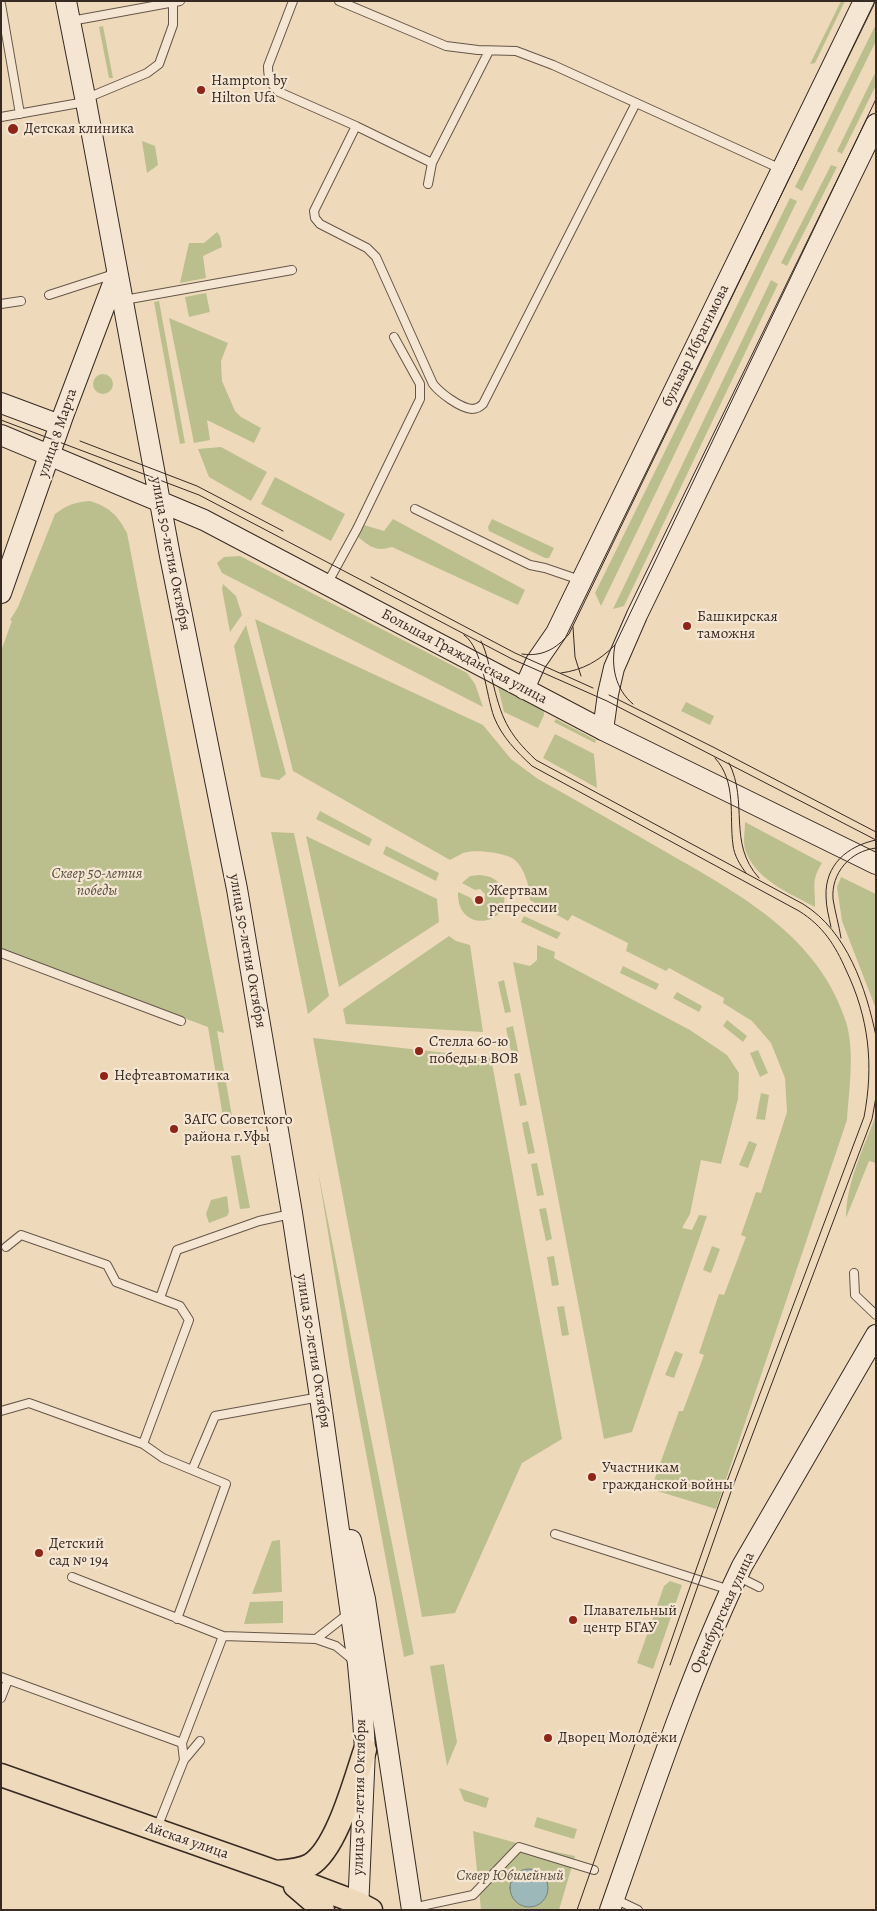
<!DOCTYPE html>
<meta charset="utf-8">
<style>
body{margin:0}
#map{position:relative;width:877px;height:1911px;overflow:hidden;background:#efd9bb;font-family:Alegreya,serif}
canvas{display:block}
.frame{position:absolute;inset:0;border:2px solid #372a23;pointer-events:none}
</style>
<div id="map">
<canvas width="877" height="1911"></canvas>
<div class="frame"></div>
</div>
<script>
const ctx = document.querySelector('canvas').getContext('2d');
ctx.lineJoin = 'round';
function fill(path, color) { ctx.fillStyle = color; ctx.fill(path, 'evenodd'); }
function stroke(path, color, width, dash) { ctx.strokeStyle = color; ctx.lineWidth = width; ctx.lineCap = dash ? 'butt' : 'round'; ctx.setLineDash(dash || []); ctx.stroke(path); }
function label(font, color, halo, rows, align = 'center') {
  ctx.font = font + ' Alegreya,serif'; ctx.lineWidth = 4.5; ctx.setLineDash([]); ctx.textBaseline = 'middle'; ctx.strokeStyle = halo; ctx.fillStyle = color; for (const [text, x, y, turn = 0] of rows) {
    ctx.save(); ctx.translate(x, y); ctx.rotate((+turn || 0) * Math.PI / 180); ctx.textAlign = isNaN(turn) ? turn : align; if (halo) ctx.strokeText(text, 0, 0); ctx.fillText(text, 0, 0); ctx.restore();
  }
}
const green = new Path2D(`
 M841 1H845L815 63 810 64Z
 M876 24V41L802 191 795 187Z
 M103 26 113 78H109L99 27Z
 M876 71V85L842 154 837 151Z
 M142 141 155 146 158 165 147 173Z
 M831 165 837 167 787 266 781 263Z
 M790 198 797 201 601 606 595 593Z
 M217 232 220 236 222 247 203 256 206 278 180 283 189 243H204Z
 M771 280 778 284 624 606 613 609Z
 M206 293 210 312 189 317 185 297Z
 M159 301 185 443 180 444 154 302Z
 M169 318 228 343 221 361 222 381 235 411 241 417 261 428 254 443 207 420 210 440 194 443Z
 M93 384a10 10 0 1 1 20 0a10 10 0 1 1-20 0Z
 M221 447 267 472 251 501 209 477 198 449Z
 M275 477 345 514 331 541 261 504Z
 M90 501C110 507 118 516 127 533L224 1033 217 1031 232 1116 223 1117 208 1027 1 950V651L12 621 10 620 18 607 55 514C67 505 75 502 90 501Z
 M393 519 525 590 518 605 392 547C375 552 371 547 358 537L364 525 384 531Z
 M492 519 554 548 549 558H545L489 531 488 527Z
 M240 556 467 673 475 684 483 707 222 573 217 563 224 557Z
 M223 584 236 596 242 615 230 632 222 589Z
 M255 619 483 725 511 759 538 779C581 803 623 827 666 852 739 894 819 936 846 1022 855 1051 849 1090 847 1120L716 1509 651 1489 679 1411H683L704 1355 699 1353 719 1294 724 1295 746 1237 741 1235 756 1192 761 1193 787 1112 785 1078 771 1043 752 1021 723 1003 724 998 669 968 666 971 626 951 628 943 572 915 568 921 530 900C530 887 524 865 512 858 502 853 479 850 468 852 463 852 456 857 450 860L293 771Z
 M246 625 286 774 279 780 261 777 234 646Z
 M498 687 544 711V715L538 728 504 712Z
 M686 702 714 716 710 725 681 711Z
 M556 719 596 740 595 743 554 722Z
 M555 734 594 754 597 788 543 758Z
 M320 811 372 839 369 846 316 819Z
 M745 822 822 863C810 882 816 888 815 907 788 892 755 880 745 849 743 841 745 830 745 822Z
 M271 832 294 833 329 996 308 1014Z
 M306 836 437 899 439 922 339 987Z
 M386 846 439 873 436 881 383 854Z
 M479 875C491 876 499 879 503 891 514 926 456 935 458 892L471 898 475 906H481L484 904 485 894 480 889 475 890 462 883 470 876Z
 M841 877 876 894V1009L842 921 837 887Z
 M524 916 561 933 557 939 521 922Z
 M449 936 456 941 470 945 483 1032 346 1024 343 1009Z
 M537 945 555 952 554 958 690 1030 727 1055 739 1073 738 1099 721 1164 701 1160 690 1214 682 1228 692 1230 699 1215 707 1216 632 1432 604 1439 513 962 530 966 537 960Z
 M623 966 659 984 656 990 620 973Z
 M504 980 511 1012 505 1013 498 982Z
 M677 992 702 1006 699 1012 673 998Z
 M727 1020 747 1036 743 1042 723 1026Z
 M513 1026 519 1055 512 1056 506 1028Z
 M313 1038 491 1058 562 1439 522 1463 455 1613 422 1617Z
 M758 1050 768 1073 760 1077 750 1053Z
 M520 1073 527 1105 520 1106 514 1074Z
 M761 1093 769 1095 765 1120 756 1119Z
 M876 1115V1163L869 1161 846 1218C846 1183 864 1147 876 1115Z
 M528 1121 535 1153 528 1154 522 1123Z
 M749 1141 757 1144 748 1168 739 1165Z
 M240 1155 250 1208 240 1209 231 1156Z
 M537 1163 544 1195 537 1196 531 1164Z
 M318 1171 414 1654 404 1657 350 1367Z
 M227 1196 229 1212 227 1216 209 1223 206 1214 211 1200Z
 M546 1208 552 1239 546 1241 539 1209Z
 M712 1246 720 1249 711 1273 703 1270Z
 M554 1256 559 1285 552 1286 547 1257Z
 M564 1306 569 1335 562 1336 557 1307Z
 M675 1351 683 1354 674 1378 665 1375Z
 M280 1540 282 1592 252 1594 272 1541Z
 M670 1581 682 1585 653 1669 637 1663 664 1586Z
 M283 1601V1623L244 1624 250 1602Z
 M444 1664 457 1742 447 1766 430 1666Z
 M459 1788 489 1798 486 1808 464 1801Z
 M537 1817 577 1829 574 1839 534 1827Z
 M473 1831 524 1845 575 1856 559 1910H481Z`);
const water = new Path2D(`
 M510 1888a19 19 0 1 1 38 0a19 19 0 1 1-38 0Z`);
const lane = new Path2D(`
 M293 1 268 66C268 77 270 84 279 92L356 126
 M339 1 446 46 478 50 516 51 553 65 781 169
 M1 4 20 114
 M71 21 180 1
 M489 51 432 163 356 126 314 211 315 218 320 224 367 248 376 257 433 384C440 393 460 408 472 409 477 409 480 407 483 404L636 103
 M87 98 147 73 159 64 173 25V2
 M1 117 85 102
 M428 184 432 163
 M49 295 114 274
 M124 300 292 270
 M1 304 21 301
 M415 509 530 565 545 568 580 580
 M327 584 357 529 420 399V384L394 337
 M1 953 181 1021
 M6 1247 21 1235 107 1265 116 1282 180 1306 189 1320 143 1444
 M854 1273 855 1295 876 1315
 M160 1298 177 1250 259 1221 291 1214
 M1 1411 29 1403 143 1444 163 1458 226 1484 177 1619
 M192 1470 215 1416 320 1397
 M555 1534 730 1590
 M72 1577 223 1636
 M739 1577 759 1587
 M316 1639 348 1614
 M1 1677 182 1743
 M1 1698 8 1680
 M184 1760 200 1741
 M157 1828 184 1760 182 1743 223 1636 316 1639 336 1646 353 1660
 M615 1899 638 1910
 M412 1908 473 1895 519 1847 594 1870`);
const secondary = new Path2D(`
 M66 1 86 102 170 556 237 889 292 1213 320 1397 358 1664 363 1718 365 1750 358 1910
 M1 403 60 425
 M1 435 204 520 603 730 876 864
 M1 593 63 416 117 273
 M524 689 536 662 556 633 864 1
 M603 730 608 694 614 668 637 615 876 124
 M351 1540 365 1599 412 1910
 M610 1910C651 1794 689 1677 742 1566L876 1335`);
const primary = new Path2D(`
 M1 1775 276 1872 358 1903 371 1910
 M276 1872C287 1871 301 1870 310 1865 337 1849 355 1779 365 1750
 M295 1886 323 1910`);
const tram = new Path2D(`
 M1 420 199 495 512 659 607 701 876 840
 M80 441 197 486 283 531
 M371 577 515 653 593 688
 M573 627 575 657 581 676
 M464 635C483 648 486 695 494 717 502 737 516 751 532 766L799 911C823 926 835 945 846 970 869 1018 874 1065 864 1117L726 1484 577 1910
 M481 641C487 653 489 666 492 679 501 717 507 733 536 760L803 904C847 931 866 988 876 1036
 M522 654C542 657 556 649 569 634L875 1
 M561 673C583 670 599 661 615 645
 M609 695 715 748 876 832
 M633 704C615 689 611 666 615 645L876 99
 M715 758C737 782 729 815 733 845 734 855 740 865 746 873
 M729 763C749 802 727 843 759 878
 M831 927C829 917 826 907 826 896 825 865 847 846 876 840
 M841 938C839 925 835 912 833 899 831 873 850 851 876 848
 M670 1665 733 1486 872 1119 876 1097`);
const markers = [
 [201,90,5,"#8f2418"],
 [13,129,6,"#8f2418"],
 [687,626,5,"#8f2418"],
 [479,900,5,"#8f2418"],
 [419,1051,5,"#8f2418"],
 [104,1076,5,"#8f2418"],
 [174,1129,5,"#8f2418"],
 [592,1477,5,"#8f2418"],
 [39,1553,5,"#8f2418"],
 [573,1620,5,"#8f2418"],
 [548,1738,5,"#8f2418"]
];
const poiNames = [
 ["Hampton by",211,81],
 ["Hilton Ufa",211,98],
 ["Детская клиника",24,129],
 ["Башкирская",697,617],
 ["таможня",697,634],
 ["Жертвам",489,891],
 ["репрессии",489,908],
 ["Стелла 60-ю",429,1042],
 ["победы в ВОВ",429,1059],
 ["Нефтеавтоматика",114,1076],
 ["ЗАГС Советского",184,1120],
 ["района г.Уфы",184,1137],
 ["Участникам",602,1468],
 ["гражданской войны",602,1485],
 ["Детский",49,1544],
 ["сад № 194",49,1561],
 ["Плавательный",583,1611],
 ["центр БГАУ",583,1628],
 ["Дворец Молодёжи",558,1738]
];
const streetNames = [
 ["бульвар Ибрагимова",696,346,-64],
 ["улица 8 Марта",58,433,-71],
 ["улица 50-летия Октября",170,554,79],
 ["Большая Гражданская улица",464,657,28],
 ["улица 50-летия Октября",247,951,80],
 ["улица 50-летия Октября",313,1351,81],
 ["Оренбургская улица",723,1613,-65],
 ["улица 50-летия Октября",360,1797,-89],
 ["Айская улица",187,1841,19]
];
const parkNames = [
 ["Сквер 50-летия",97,874],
 ["победы",97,891],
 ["Сквер Юбилейный",510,1876]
];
fill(green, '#bbbf8e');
fill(water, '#9db8b9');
stroke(water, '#747f7d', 1);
stroke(lane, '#655649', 10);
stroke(secondary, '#372a23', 22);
stroke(primary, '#372a23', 25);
stroke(lane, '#f5e6d3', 8);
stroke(secondary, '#f5e6d3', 20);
stroke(primary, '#efd9bb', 22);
stroke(tram, '#372a23', 1);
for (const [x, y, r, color] of markers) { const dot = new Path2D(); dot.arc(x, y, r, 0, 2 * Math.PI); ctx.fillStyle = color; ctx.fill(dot); stroke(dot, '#f5e6d3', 2); }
label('15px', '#372a23', '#f5e6d3', poiNames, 'left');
label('15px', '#372a23', '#f5e6d3', streetNames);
label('italic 15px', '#584f3e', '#f5e6d3', parkNames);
</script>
